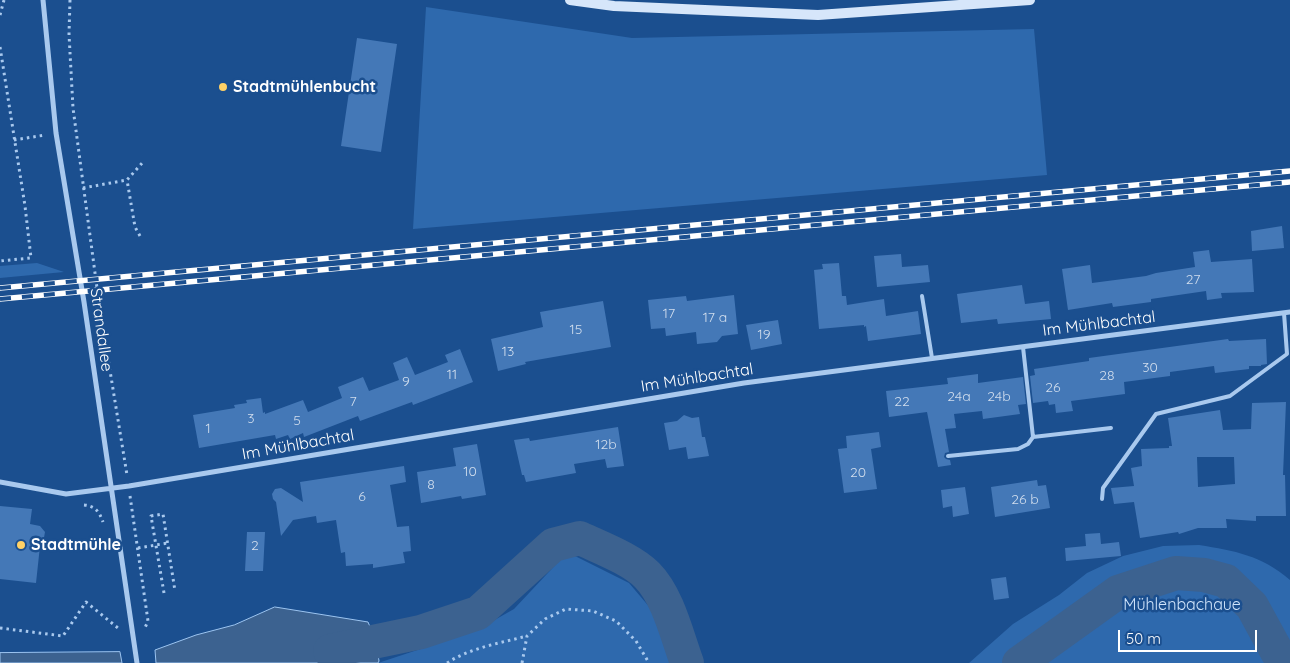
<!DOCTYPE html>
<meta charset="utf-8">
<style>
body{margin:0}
#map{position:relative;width:1290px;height:663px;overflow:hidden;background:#1b4f8f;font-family:Quicksand,sans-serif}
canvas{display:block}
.scale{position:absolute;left:1118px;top:630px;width:139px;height:22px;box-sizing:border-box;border:2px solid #fff;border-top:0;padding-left:6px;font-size:15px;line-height:18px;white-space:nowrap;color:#fff;-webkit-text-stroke:4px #1b4f8f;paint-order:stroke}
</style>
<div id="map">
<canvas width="1290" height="663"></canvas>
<div class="scale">50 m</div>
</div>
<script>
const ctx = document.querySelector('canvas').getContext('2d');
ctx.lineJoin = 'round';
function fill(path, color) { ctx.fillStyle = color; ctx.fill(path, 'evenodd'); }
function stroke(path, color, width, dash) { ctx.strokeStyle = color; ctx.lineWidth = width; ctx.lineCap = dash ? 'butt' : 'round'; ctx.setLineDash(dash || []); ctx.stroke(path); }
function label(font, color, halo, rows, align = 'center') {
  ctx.font = font + ' Quicksand,sans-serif'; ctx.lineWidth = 5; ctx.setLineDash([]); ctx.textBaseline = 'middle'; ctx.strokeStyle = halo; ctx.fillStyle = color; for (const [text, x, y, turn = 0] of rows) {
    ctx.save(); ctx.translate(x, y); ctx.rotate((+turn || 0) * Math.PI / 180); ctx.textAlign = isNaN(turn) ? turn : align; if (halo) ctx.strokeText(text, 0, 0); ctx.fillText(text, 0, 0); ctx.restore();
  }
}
const green = new Path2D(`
 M426 7 632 38 1034 29 1047 175 413 229Z
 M37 263 64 272 0 278V266Z
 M1199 545C1235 551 1261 555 1290 580V663H969L1013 624 1059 595 1087 573 1123 556 1163 546Z
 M573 555 629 583 657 616 672 663H378L475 631 514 609 561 559Z`);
const water = new Path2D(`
 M275 607 368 622 376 641 379 661 378 663H156L155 650 196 635 234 625Z
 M120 652 122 663H0V653Z`);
const river = new Path2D(`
 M330 651 421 632 478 613 553 545 580 538C601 548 631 559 647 575 668 596 677 636 687 663
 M1019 663 1118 592 1176 573 1204 575 1226 581 1252 606 1277 652 1288 663`);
const building = new Path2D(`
 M357 38 397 44 381 152 341 146Z
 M1282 226 1284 248 1252 251 1251 231Z
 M1209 250 1211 262 1252 259 1254 292 1221 293 1222 298 1207 300 1206 291 1151 299V302L1113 307 1112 303 1068 310 1062 269 1090 265 1092 283 1146 276 1156 273 1195 267 1193 252Z
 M901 254 902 267 928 265 930 282 877 287 874 256Z
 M839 263 842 296H846L847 305 884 299 886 316 918 311 921 334 868 341 866 326 864 327V325L819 329 814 270 823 269 822 264Z
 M1022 285 1025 304 1049 301 1051 319 998 324 997 319 961 323 957 294Z
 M734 295 738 334 722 336 717 342 697 344 696 332 666 336 665 328 651 329 648 300 686 296 687 301Z
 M603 301 611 347 525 362 526 364 498 371 491 339 543 327 540 312Z
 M778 320 782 344 751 350 746 325Z
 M1228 339 1229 341 1266 339 1267 364 1261 365V366H1249V369L1215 373 1214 366 1170 372V376L1124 382 1125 394 1071 401 1073 411 1056 413 1055 404 1049 405 1048 401 1033 403 1030 376 1035 375 1034 369 1089 361V358Z
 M460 349 473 382 413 405 412 402 360 421 358 416 304 437 303 433 290 439 288 435 276 439 275 435 199 448 193 415 235 408 234 405 247 403 246 400 261 398 263 413 265 412V414L303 400 308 412 342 398 338 387 363 377 369 391 399 380 393 363 407 357 415 375 448 362 445 355Z
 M978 374V383L1023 377 1026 404 1018 405 1020 414 983 419 982 411 954 414 956 428 945 429 949 452 945 453 944 457 946 459 950 460 951 465 938 467 927 412 889 417 886 391 948 384 947 378Z
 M1286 402 1283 475H1285L1286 516H1256V521L1226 519 1227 528H1198L1179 534 1178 532 1140 538 1134 502 1114 504 1111 488 1134 486 1131 468 1142 466 1141 449 1169 448V446H1172L1168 418 1220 410 1223 430 1251 429 1252 403ZM1197 457H1234L1235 484 1198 487Z
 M684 415 692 418 699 417 702 437H705L709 456 688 459 686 447 669 450 664 423 677 421Z
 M618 427 624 466 607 468 605 459 574 464 576 473 526 482 524 475H522L514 440 529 438 530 441Z
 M879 432 881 447 871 449 877 489 844 493 838 449 847 448 846 436Z
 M477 444 486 495 462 499 461 496 421 503 417 472 456 466 453 448Z
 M404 466 406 482 390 485 397 527 409 526 411 551 403 552 405 563 373 568V564L346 566 345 552 341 553 336 520 317 523 316 516 293 520 281 536 276 502 273 499 272 494 275 489 281 488 303 502 300 482Z
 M1037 480 1038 486 1046 485 1050 508 995 517 991 487Z
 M965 487 969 514 953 517 952 506 943 508 941 490Z
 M0 506 32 509 30 524 40 526 45 532 43 543 40 546 36 583 0 579Z
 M247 532H265L263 571H245Z
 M1100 533 1101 544 1119 542 1121 556 1066 561 1065 548 1086 546 1085 534Z
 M1006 577 1009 598 994 600 991 579Z`);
const path = new Path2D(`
 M70 0 69 34 73 108 99 303 127 475
 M0 15 4 0
 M0 47 25 206 31 258 0 261
 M14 140 45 135
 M83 188 127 180
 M140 236 135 227 127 180 143 162
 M130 496 148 621 144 630
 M84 505C95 506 99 511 103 522
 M138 548 168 543
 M164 593 151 516 163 514 175 591
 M0 628 63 636 86 602 118 628
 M447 663C470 648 500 643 527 636
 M522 663 527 636 545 619 566 609 593 611 616 621 636 641 649 663`);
const lane = new Path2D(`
 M922 296 932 358
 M1033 437 1111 428
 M948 456 1018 449 1028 444 1033 437 1023 347
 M1102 499 1103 488 1156 414 1230 396 1287 354 1284 313`);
const street = new Path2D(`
 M43 0 56 133 84 302 137 663
 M0 482 66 494 129 486 744 383 1290 312`);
const secondary = new Path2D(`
 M570 0 614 6 818 15 1030 0`);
const rail = new Path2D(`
 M0 288 1290 171
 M0 299 1290 182`);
const markers = [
 [223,87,5,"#ffd166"],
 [21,545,5,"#ffd166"]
];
const numberNames = [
 ["27",1193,280],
 ["17",669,314],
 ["17 a",715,318],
 ["15",576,330],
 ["19",764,335],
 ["13",508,352],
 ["30",1150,368],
 ["11",452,375],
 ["28",1107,376],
 ["9",406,382],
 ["26",1053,388],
 ["24a",959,397],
 ["24b",999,397],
 ["7",353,402],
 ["22",902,402],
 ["3",251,419],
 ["5",297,421],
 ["1",208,429],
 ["12b",606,445],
 ["10",470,472],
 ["20",858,473],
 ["8",431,485],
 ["6",362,497],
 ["26 b",1025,500],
 ["2",255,546]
];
const poiNames = [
 ["Stadtmühlenbucht",233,87],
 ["Stadtmühle",31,545]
];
const streetNames = [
 ["Im Mühlbachtal",1099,324,-7],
 ["Strandallee",101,330,82],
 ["Im Mühlbachtal",697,378,-9],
 ["Im Mühlbachtal",298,445,-10]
];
const parkNames = [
 ["Mühlenbachaue",1182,605]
];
fill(green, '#2e69ad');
fill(water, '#3c6290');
stroke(water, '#9cc4f0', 1);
stroke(river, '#3c6290', 34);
fill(building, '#4478b7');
stroke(path, '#a9c9ee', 3, [2.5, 4]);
stroke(lane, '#a9c9ee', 4);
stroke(street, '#a9c9ee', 5);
stroke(secondary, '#d6e6fa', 10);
stroke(rail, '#fff', 5.5);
stroke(rail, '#1b4f8f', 4, [11]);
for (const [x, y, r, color] of markers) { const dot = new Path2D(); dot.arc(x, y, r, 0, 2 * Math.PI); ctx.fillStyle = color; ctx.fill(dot); stroke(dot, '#1b4f8f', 2); }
label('14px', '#d0dded', null, numberNames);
label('bold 16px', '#fff', '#1b4f8f', poiNames, 'left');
label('16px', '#fff', '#1b4f8f', streetNames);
label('16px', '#cfe3fa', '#1b4f8f', parkNames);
</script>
